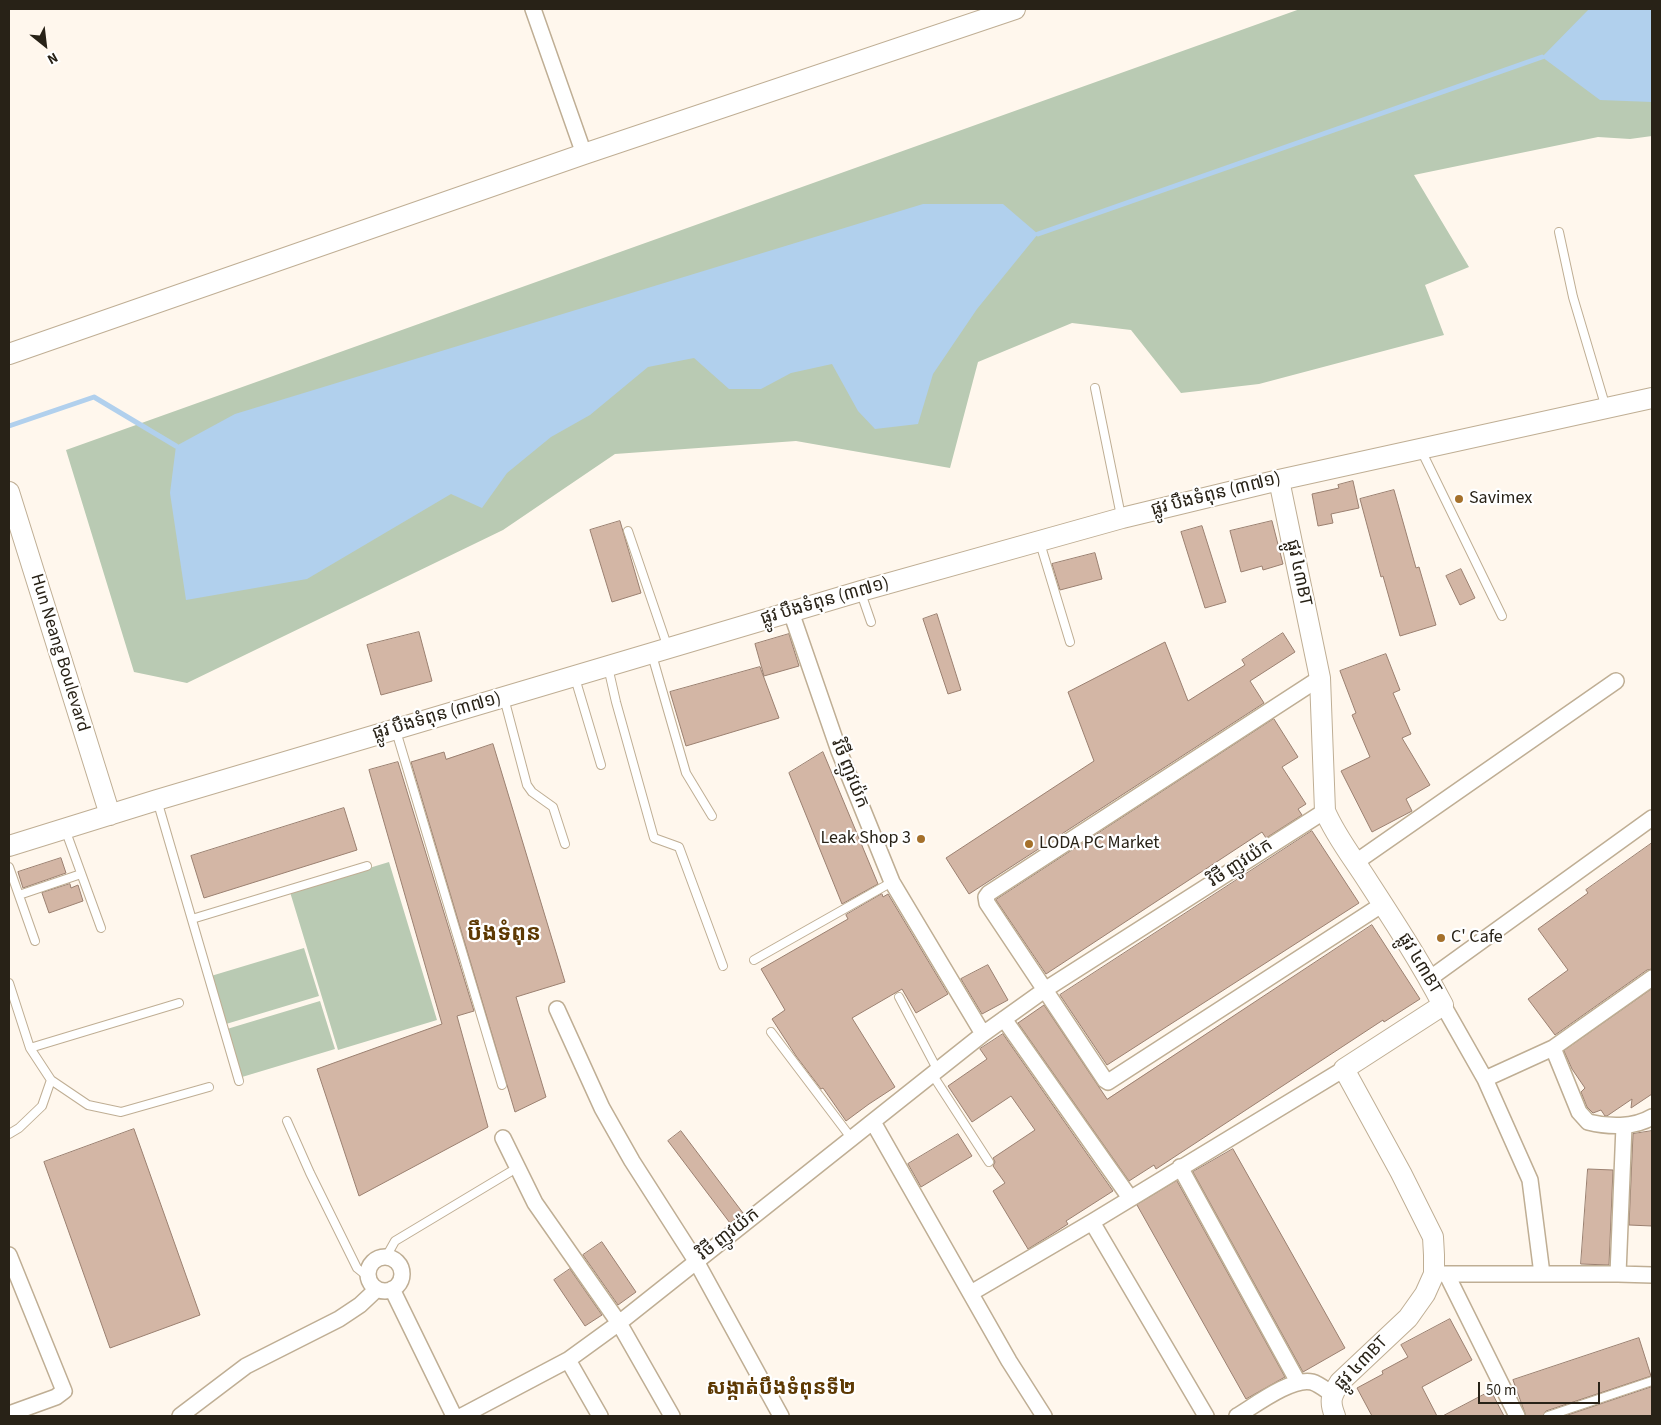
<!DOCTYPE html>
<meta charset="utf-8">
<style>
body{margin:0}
#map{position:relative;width:1661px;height:1425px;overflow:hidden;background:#fff7ed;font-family:"Source Sans 3",sans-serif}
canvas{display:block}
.frame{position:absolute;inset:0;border:10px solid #282217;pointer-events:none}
.north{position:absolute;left:20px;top:20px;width:50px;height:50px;-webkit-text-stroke:4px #fff;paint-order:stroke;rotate:151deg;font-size:14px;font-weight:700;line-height:20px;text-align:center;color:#282217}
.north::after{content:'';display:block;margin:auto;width:18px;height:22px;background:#282217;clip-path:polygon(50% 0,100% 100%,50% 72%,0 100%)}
.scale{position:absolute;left:1478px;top:1382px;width:122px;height:22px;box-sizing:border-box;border:2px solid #282217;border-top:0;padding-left:6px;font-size:15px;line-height:18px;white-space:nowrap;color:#282217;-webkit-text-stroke:4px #fff;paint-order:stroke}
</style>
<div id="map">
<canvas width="1661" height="1425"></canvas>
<div class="frame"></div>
<div class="north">N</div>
<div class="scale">50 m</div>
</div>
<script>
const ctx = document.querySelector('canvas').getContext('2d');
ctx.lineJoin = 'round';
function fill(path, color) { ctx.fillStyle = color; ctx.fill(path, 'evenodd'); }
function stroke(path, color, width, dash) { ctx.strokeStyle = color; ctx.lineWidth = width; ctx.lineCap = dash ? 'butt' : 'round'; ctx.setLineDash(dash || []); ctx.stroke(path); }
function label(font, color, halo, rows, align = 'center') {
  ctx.font = font + ' "Source Sans 3","Noto Sans Khmer",sans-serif'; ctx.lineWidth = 4.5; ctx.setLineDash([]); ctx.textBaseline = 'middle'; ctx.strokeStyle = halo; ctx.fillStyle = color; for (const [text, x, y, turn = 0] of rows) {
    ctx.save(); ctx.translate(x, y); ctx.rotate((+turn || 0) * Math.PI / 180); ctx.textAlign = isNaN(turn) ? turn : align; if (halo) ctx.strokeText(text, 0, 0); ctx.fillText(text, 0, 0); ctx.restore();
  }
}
const green = new Path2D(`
 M1300 9H1652V136L1630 139 1598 137 1414 175 1469 267 1425 285 1444 335 1259 384 1181 393 1131 330 1072 323 978 362 950 468 796 441 615 454 503 530 187 683 134 672 66 450Z
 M389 862 437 1020 338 1050 290 892Z
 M304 948 319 996 226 1024 211 976Z
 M320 1001 335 1049 242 1077 227 1029Z`);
const water = new Path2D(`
 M1589 9H1652V102L1600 100 1542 57Z
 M923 204H1003L1038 234 977 309 933 374 918 424 875 429 858 411 832 364 791 373 761 389H729L694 358 648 367 590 415 551 437 507 473 482 508 451 494 307 579 186 600 170 493 176 446 235 414Z`);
const stream = new Path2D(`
 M1038 234 1542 57
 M9 426 94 397 176 446`);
const building = new Path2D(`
 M1353 481 1359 508 1331 514 1333 523 1318 526 1312 494 1339 488 1338 485Z
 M1394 490 1416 568 1419 567 1436 625 1400 636 1383 576 1381 577 1360 499Z
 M620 521 641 593 612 602 590 530Z
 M1272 521 1283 564 1263 570 1262 566 1241 572 1230 531Z
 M1202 526 1226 602 1205 608 1181 532Z
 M1095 553 1102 579 1060 590 1052 564Z
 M1461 569 1475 598 1460 605 1446 576Z
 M937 614 961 690 948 694 923 619Z
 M419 632 432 681 381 695 367 645Z
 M1283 633 1295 652 1250 681 1264 703 969 894 946 858 1094 761 1068 692 1165 642 1188 701 1245 665 1242 660Z
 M789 634 799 666 764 676 755 644Z
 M1386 654 1400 690 1393 693 1411 734 1402 738 1430 785 1406 799 1412 811 1372 832 1341 771 1370 757 1352 715 1356 713 1340 671Z
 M760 667 779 718 686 746 670 692Z
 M1274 719 1298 757 1282 767 1306 804 1298 809 1302 815 1266 838 1262 832 1046 974 996 900Z
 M493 744 565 982 516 997 546 1097 515 1112 411 762 444 752 446 759Z
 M823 752 878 884 842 904 789 773Z
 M398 762 474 1011 457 1016 488 1127 359 1196 317 1069 442 1024 369 770Z
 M344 808 357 850 204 898 191 856Z
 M1312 831 1359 903 1107 1065 1060 995Z
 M1652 843V969L1647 970 1555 1035 1528 999 1568 970 1538 929 1588 893 1586 890Z
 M61 858 66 873 23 888 18 872Z
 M70 884 71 888 78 885 83 901 49 913 42 893Z
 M882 894 883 897 888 894 948 994 916 1013 902 989 852 1018 895 1087 869 1104 846 1121 823 1088 821 1089 796 1056 772 1019 785 1010 761 969 848 919 846 915Z
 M1372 925 1420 999 1384 1022 1383 1020 1156 1169 1154 1165 1129 1181 1018 1023 1044 1005 1107 1099Z
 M988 965 1008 1000 982 1014 961 979Z
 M1652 989V1094L1631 1108 1632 1099 1607 1116H1605L1601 1110 1593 1113 1587 1107 1581 1092 1585 1088 1572 1069 1564 1051Z
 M1003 1034 1113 1191 1066 1221 1068 1224 1054 1233 1028 1249 993 1191 1005 1183 993 1166 995 1162 993 1158 1035 1130 1011 1096 972 1122 948 1086 987 1059 980 1049Z
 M134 1129 200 1315 110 1348 44 1162Z
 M681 1131 743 1213 730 1223 668 1141Z
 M1652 1131V1226L1629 1225 1633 1134Z
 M958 1134 972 1156 921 1187 908 1164Z
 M1233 1149 1345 1348 1303 1372 1193 1172Z
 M1588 1169 1613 1170 1609 1265 1581 1264Z
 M1177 1181 1285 1377 1246 1399 1137 1205Z
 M602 1242 636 1292 618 1305 583 1255Z
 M570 1269 602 1315 585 1326 554 1280Z
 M1450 1319 1472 1360 1422 1387 1437 1416H1372L1357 1388 1383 1374 1382 1371 1408 1357 1401 1345Z
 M1639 1338 1651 1376 1546 1411 1543 1416H1526L1513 1380Z
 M1652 1387V1416H1565Z
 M1491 1391 1504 1416H1443Z`);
const lane = new Path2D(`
 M1559 232 1573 297 1606 408
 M1095 388 1121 516
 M1421 450 1502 616
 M628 531 668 648
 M1040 543 1070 642
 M861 593 871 622
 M652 655 686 773 712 816
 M608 667 616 702 654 838 679 847 723 966
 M575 678 601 765
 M504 698 527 785 532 792 553 807 565 844
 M396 731 502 1085
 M157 800 239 1081
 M65 829 101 928
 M9 867 35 941
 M19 895 81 874
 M192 919 367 866
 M754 960 892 882
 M9 983 30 1048 51 1080 88 1105 121 1112 209 1087
 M899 997 937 1069
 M771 1032 852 1139
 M30 1048 179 1003
 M932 1074 989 1162
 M287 1121 310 1173 357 1268 368 1277
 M9 1134 19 1128 42 1106 51 1080
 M386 1257 395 1241 510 1172
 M1548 1416 1652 1381`);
const street = new Path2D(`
 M533 9 584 154
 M791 612 839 751 892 882 983 1034
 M1320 678 989 893 986 897 987 903 1105 1080 1108 1082 1383 904
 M1356 862 1616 681
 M1429 979 1652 818
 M1443 1005 1485 1079 1530 1180 1542 1274
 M557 1009 602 1108 632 1161 696 1261 781 1416
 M1004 1019 1130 1198
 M1553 1048 1579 1112 1588 1122C1608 1127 1634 1128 1652 1117
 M1485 1079 1553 1048 1652 978
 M873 1122 1009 1361 1044 1416
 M503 1138 535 1203 619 1323 672 1416
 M1180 1167 1298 1382
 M1092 1222 1206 1416
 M9 1255 64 1391 56 1397 9 1414
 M368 1274a17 17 0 1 1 34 0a17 17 0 1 1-34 0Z
 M1434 1274H1618L1652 1275
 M1618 1274 1624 1126
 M1447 1275 1517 1416
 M392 1289 454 1416
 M971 1293 1092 1222 1344 1069
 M568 1360 600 1416
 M180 1416 246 1366 339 1319 360 1305 377 1289
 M462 1416 568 1360 619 1323 983 1034 1046 989 1325 811
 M1237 1416C1254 1406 1292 1377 1312 1382 1319 1384 1326 1390 1332 1394`);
const secondary = new Path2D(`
 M9 354 584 154 1015 9
 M1279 480 1320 678 1325 811C1336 837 1354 859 1369 883 1395 923 1421 963 1443 1005L1344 1069 1401 1173 1433 1237 1434 1255V1274L1425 1294 1408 1318 1340 1382C1331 1396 1329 1401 1335 1416
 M9 492 110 815
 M9 846 157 800 861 591 1122 518 1279 480 1652 398`);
const markers = [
 [1459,499,5,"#a5702a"],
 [921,839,5,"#a5702a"],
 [1029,844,5,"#a5702a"],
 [1441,938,5,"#a5702a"]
];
const streetNames = [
 ["ផ្លូវ បឹងទំពុន (៣៧១)",1216,495,-14],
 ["ផ្លូវ ៤៣BT",1298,573,78],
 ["ផ្លូវ បឹងទំពុន (៣៧១)",825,602,-16],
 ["Hun Neang Boulevard",59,653,73],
 ["ផ្លូវ បឹងទំពុន (៣៧១)",437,717,-16],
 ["វិថី ញូវយ៉ក",849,774,68],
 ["វិថី ញូវយ៉ក",1241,864,-33],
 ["ផ្លូវ ៤៣BT",1419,964,59],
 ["វិថី ញូវយ៉ក",729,1235,-38],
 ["ផ្លូវ ៤៣BT",1362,1364,-46]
];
const poiNames = [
 ["Savimex",1469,499],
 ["Leak Shop 3",911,839,"right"],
 ["LODA PC Market",1039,844],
 ["C' Cafe",1451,938]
];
const quarterNames = [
 ["សង្កាត់បឹងទំពុនទី២",781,1390]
];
const districtNames = [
 ["បឹងទំពុន",504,935]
];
fill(green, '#b9cab3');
fill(water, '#b1d0ed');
stroke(stream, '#b1d0ed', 5);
fill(building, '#d3b6a5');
stroke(building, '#9b8070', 1);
stroke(lane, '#bfae94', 10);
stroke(street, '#bfae94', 18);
stroke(secondary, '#bfae94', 22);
stroke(lane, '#fff', 8);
stroke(street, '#fff', 15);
stroke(secondary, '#fff', 20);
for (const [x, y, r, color] of markers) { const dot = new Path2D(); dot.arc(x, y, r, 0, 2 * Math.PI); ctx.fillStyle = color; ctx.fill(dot); stroke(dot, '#fff', 2); }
label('18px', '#282217', '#fff', streetNames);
label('18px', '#282217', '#fff', poiNames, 'left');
label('bold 20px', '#5d3903', '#fff', quarterNames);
label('bold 22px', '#5d3903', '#fff', districtNames);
</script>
